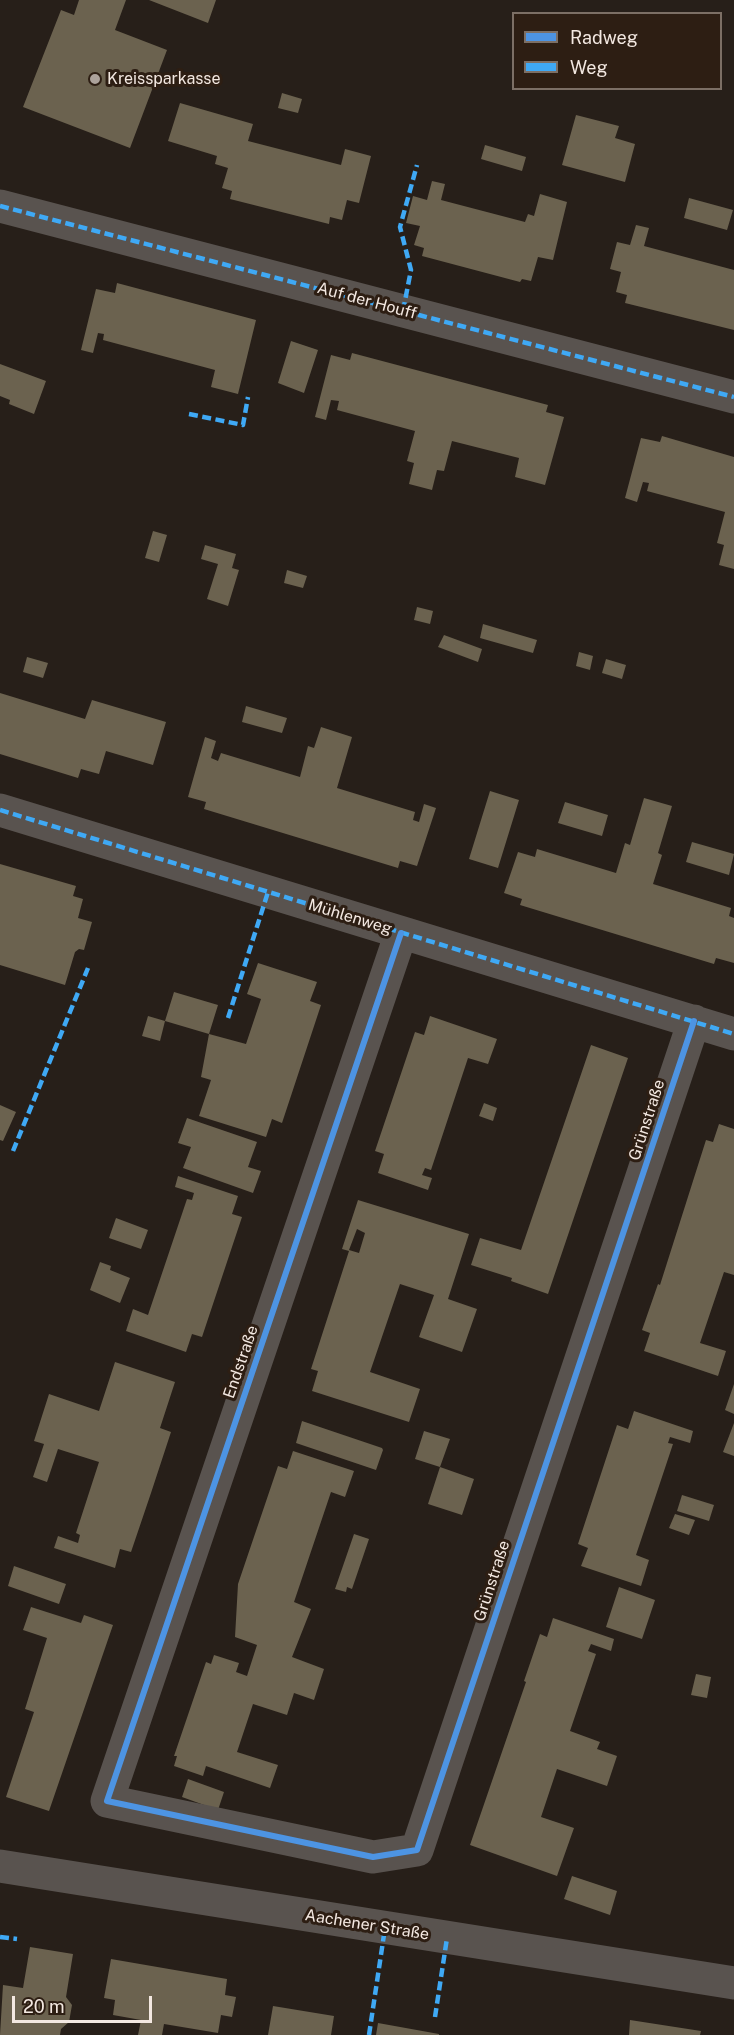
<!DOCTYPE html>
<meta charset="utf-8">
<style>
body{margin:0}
#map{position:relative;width:734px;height:2035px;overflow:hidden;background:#271f19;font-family:"Public Sans",sans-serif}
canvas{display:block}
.legend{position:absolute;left:512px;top:12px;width:210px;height:78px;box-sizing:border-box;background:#2d1e13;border:2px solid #7c6f65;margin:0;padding:8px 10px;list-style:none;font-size:18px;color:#f3e8e1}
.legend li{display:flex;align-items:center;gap:12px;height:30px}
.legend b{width:30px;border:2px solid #7c6f65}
.scale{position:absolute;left:12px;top:1996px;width:140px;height:27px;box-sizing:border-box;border:3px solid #f3e8e1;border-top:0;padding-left:8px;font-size:18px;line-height:21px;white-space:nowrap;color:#f3e8e1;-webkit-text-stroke:4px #2d1e13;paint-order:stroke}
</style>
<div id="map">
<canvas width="734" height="2035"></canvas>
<ul class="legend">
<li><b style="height:8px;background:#4d94e3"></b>Radweg</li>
<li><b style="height:8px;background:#3fa9f5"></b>Weg</li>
</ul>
<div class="scale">20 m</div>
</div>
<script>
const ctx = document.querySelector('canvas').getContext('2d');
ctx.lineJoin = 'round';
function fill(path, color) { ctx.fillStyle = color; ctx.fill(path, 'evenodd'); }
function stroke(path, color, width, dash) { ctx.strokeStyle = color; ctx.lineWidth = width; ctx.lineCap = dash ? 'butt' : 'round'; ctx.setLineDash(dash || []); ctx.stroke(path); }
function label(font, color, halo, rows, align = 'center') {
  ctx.font = font + ' "Public Sans",sans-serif'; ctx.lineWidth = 6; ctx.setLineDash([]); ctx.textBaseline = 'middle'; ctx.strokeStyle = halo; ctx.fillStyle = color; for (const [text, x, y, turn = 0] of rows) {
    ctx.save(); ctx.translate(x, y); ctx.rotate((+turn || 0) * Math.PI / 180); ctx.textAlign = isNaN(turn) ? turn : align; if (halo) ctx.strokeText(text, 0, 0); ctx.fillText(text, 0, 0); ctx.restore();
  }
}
const building = new Path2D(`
 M79 0H126L115 30 167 50 130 148 23 107 61 10 74 15Z
 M149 0H216L208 23Z
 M282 93 302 99 298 113 278 108Z
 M180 103 253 124 248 141 341 165 345 149 371 156 359 203 347 200 342 220 330 217 329 224 230 199 232 191 222 188 228 168 215 164 217 156 168 141Z
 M576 115 619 126 615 138 635 144 625 182 562 165Z
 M485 145 526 157 522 171 481 159Z
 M432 181 445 184 441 200 525 222 528 214 534 216 540 194 567 202 553 260 538 257 531 281 522 279 520 282 422 256 424 248 414 245 420 226 406 223 413 196 427 200Z
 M689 198 733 210 727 230 684 218Z
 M636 225 649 228 644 246 734 270V330L625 303 627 295 616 292 621 272 610 269 617 242 630 245Z
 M117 283 256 320 238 394 211 387 215 370 103 340 104 334 98 333 93 353 81 350 96 289 115 293Z
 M291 341 318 350 304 393 278 383Z
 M352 353 548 405 546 412 564 417 545 485 515 477 519 458 452 441 444 471 437 470 432 490 409 484 414 463 407 461 415 431 337 410 339 401 331 400 326 420 315 417 331 355 350 360Z
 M0 364 46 381 34 414 9 404 10 400 0 396Z
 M662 436 734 457V569L719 565 724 545 717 543 725 512 647 491 649 483 643 482 637 502 625 498 641 438 660 442Z
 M153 531 167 535 159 562 145 558Z
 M205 545 236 554 232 568 239 570 228 606 207 599 218 564 201 559Z
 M287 570 307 576 303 588 284 583Z
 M417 607 433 611 430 624 414 620Z
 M483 624 537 640 533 653 480 638Z
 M444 635 482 649 478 662 438 647Z
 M579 652 593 656 590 670 576 666Z
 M27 657 48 663 43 678 23 672Z
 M606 659 626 665 622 679 602 673Z
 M0 693 85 719 92 700 166 722 153 765 106 751 99 774 81 769 78 778 0 754Z
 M246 706 287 718 282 733 242 722Z
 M321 727 352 737 337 788 415 812 413 820 419 822 424 804 436 808 417 866 400 861 398 868 250 823 204 809 206 802 188 797 205 737 216 741 211 758 218 761 221 753 300 777 308 746 314 748Z
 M490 791 519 800 498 868 469 859Z
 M644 798 672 806 658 853 662 855 653 884 731 908 729 916 734 918V963L716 958 714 964 520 905 522 899 504 893 518 852 535 857 537 849 616 873 625 843 630 845Z
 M565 802 608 815 602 836 558 823Z
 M692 842 734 854 729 875 686 862Z
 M0 864 76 886 73 896 83 899 78 918 92 922 84 950 79 949 75 952 65 985 0 965Z
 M258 963 317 982 310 1001 321 1005 282 1123 272 1119 266 1137 199 1116 211 1080 201 1077 209 1034 246 1044 261 999 247 994Z
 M174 992 218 1005 209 1034 165 1021 160 1041 142 1036 148 1016 165 1021Z
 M430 1016 497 1039 488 1064 468 1058 431 1170 425 1168 422 1175 432 1178 428 1190 378 1173 384 1154 375 1151 415 1032 424 1035Z
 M591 1045 628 1058 548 1294 511 1281 512 1278 471 1265 480 1238 521 1250Z
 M484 1103 497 1108 493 1121 479 1116Z
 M0 1105 16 1112 3 1141 0 1140Z
 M187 1118 257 1142 248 1167 261 1171 253 1193 183 1168 191 1147 178 1143Z
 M719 1124 734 1129V1275L724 1272 700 1343 726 1351 718 1376 644 1351 650 1333 642 1330 658 1284 660 1285 706 1140 713 1142Z
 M178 1176 238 1196 232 1214 242 1217 202 1337 192 1334 186 1352 126 1331 133 1309 148 1315 187 1199 192 1200 194 1193 175 1187Z
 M358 1200 469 1234 448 1299 477 1309 462 1352 419 1337 434 1295 400 1284 370 1372 420 1389 409 1422 312 1391 318 1371 311 1369 349 1251 342 1249ZM357 1229 365 1233 359 1253 349 1250Z
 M116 1218 148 1230 141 1249 109 1238Z
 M100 1262 111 1266 110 1270 130 1278 120 1303 90 1290Z
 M115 1362 175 1382 160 1428 171 1432 151 1493 131 1552 120 1549 115 1568 54 1548 58 1536 78 1543 80 1535 76 1533 99 1462 58 1449 47 1482 33 1477 44 1444 34 1441 49 1394 99 1411Z
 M734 1384V1414L725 1410Z
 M634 1411 693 1431 690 1443 670 1437 668 1443 673 1444 636 1555 649 1560 641 1586 581 1566 588 1548 578 1544 617 1425 628 1429Z
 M302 1421 382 1448 383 1450 376 1470 296 1443Z
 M734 1423V1456L723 1452Z
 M424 1431 450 1439 440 1467 415 1459Z
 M293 1451 354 1471 345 1497 331 1492 294 1602 311 1609 292 1657 324 1669 314 1700 294 1693 287 1715 253 1704 237 1752 278 1765 270 1788 206 1766 203 1776 174 1766 177 1756H174L206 1662 211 1664 214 1655 239 1663 236 1672 247 1676 257 1645 235 1637 238 1584 278 1466 287 1469Z
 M440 1467 474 1479 462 1515 428 1504Z
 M682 1495 714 1505 709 1521 677 1511Z
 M675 1514 695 1520 689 1535 669 1528Z
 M354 1534 369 1539 352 1589 347 1587 346 1592 335 1589Z
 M14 1566 66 1584 59 1604 8 1586Z
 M619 1587 655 1600 642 1639 606 1627Z
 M31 1607 81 1623 84 1615 113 1625 49 1811 6 1797 34 1712 25 1709 47 1638 23 1630Z
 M553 1618 614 1639 611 1651 591 1644 588 1651 596 1654 570 1731 600 1742 597 1749 617 1756 607 1786 557 1769 541 1817 574 1828 557 1876 470 1845 526 1682 524 1681 540 1634 547 1637Z
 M696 1674 711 1677 707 1698 691 1695Z
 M188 1779 224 1792 218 1810 182 1797Z
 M572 1876 617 1891 610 1915 564 1899Z
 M30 1947 73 1954 66 1997 72 2005 69 2022 61 2029 60 2035H0L3 1985 23 1988Z
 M111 1959 227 1979 225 1995 236 1997 232 2017 221 2015 218 2033 164 2024 162 2035H138L141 2020 113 2015 115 2000 104 1998Z
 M273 2006 334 2016 331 2035H268Z
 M630 2020 701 2031 700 2035H629Z
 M378 2023 439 2034V2035H376Z`);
const street = new Path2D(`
 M0 206 734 397
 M0 810 734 1034
 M401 933 107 1801 373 1857 417 1850 694 1021
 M0 1866 734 1983`);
const quiet = new Path2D(`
 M0 206 734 397
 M403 311 411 270 400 227 417 165
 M189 414 243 425 248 397
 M0 810 734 1034
 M228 1018 268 892
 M13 1151 88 968
 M0 1937 17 1939
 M435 2017 447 1938
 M369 2035 385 1928`);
const cycleway = new Path2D(`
 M401 933 107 1801 373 1857 417 1850 694 1021`);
const markers = [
 [95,79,6,"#aca29b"]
];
const poiNames = [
 ["Kreissparkasse",107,79]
];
const streetNames = [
 ["Auf der Houff",367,301,15],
 ["Mühlenweg",350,917,17],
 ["Grünstraße",647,1120,-72],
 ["Endstraße",241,1362,-71],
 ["Grünstraße",492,1581,-72],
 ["Aachener Straße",367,1925,9]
];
fill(building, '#6b624f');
stroke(street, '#59534f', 33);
stroke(quiet, '#3fa9f5', 4.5, [9, 4.5]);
stroke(cycleway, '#4d94e3', 6);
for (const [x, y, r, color] of markers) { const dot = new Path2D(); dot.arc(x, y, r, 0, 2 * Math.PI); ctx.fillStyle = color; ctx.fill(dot); stroke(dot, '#2d1e13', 2); }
label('16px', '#f3e8e1', '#2d1e13', poiNames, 'left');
label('16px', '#f3e8e1', '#2d1e13', streetNames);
</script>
